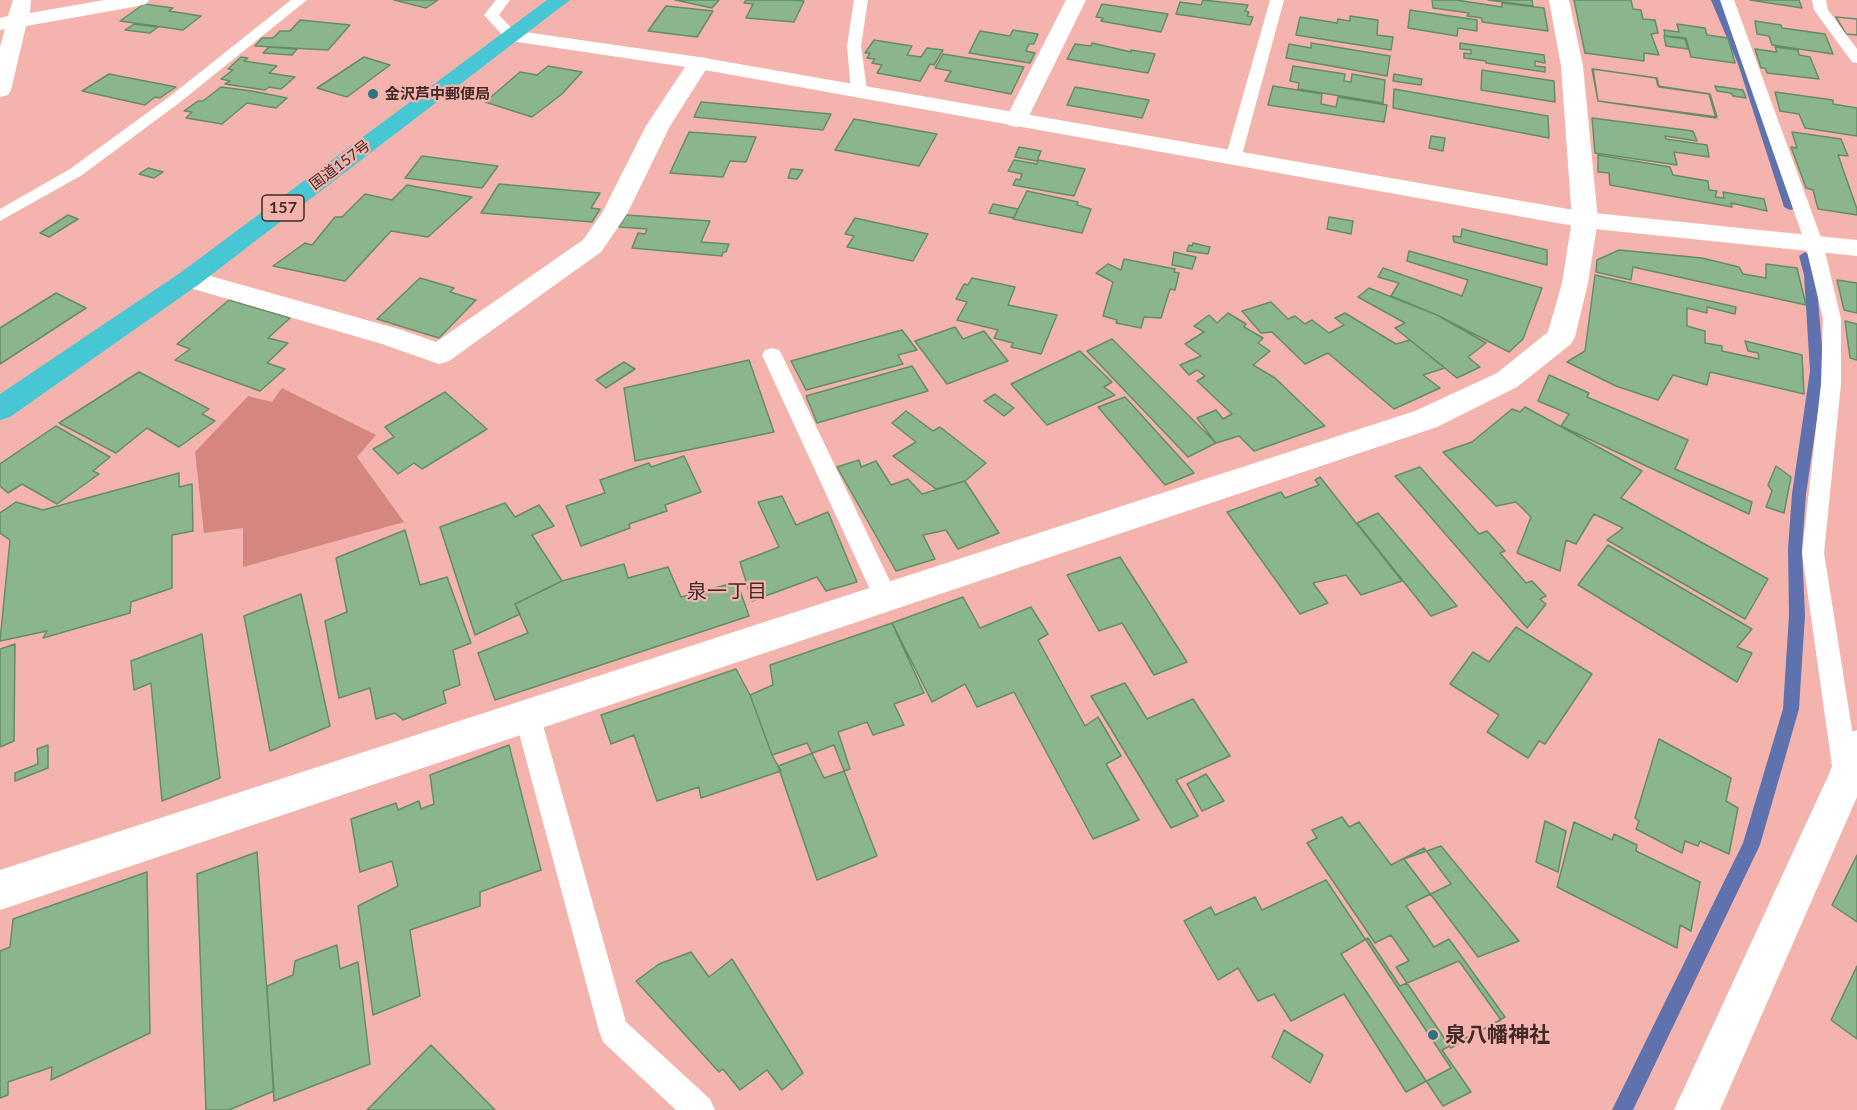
<!DOCTYPE html>
<meta charset="utf-8">
<style>
body{margin:0}
canvas{display:block;background:#f4b4ad}
</style>
<canvas width="1857" height="1110"></canvas>
<script>
const ctx = document.querySelector('canvas').getContext('2d');
ctx.lineJoin = 'round';
function fill(path, color) { ctx.fillStyle = color; ctx.fill(path, 'evenodd'); }
function stroke(path, color, width, dash) { ctx.strokeStyle = color; ctx.lineWidth = width; ctx.lineCap = dash ? 'butt' : 'round'; ctx.setLineDash(dash || []); ctx.stroke(path); }
function label(font, color, halo, rows, align = 'center') {
  ctx.font = font + ' Lato,"Noto Sans JP",sans-serif'; ctx.lineWidth = 4.5; ctx.setLineDash([]); ctx.textBaseline = 'middle'; ctx.strokeStyle = halo; ctx.fillStyle = color; for (const [text, x, y, turn = 0] of rows) {
    ctx.save(); ctx.translate(x, y); ctx.rotate((+turn || 0) * Math.PI / 180); ctx.textAlign = isNaN(turn) ? turn : align; if (halo) ctx.strokeText(text, 0, 0); ctx.fillText(text, 0, 0); ctx.restore();
  }
}
const green = new Path2D(`
 M282 388 376 435 357 457 404 522 243 567V528L204 533 195 452 248 396 272 402Z`);
const stream = new Path2D(`
 M1711 0H1721L1748 64 1796 207 1794 209 1790 210 1784 207 1738 64Z
 M1805 252 1811 256 1816 275 1824 371 1806 494 1802 549 1805 615 1799 709 1760 845 1633 1110H1612L1743 843 1783 709 1789 615 1788 549 1792 494 1810 371 1804 275 1799 256Z`);
const building = new Path2D(`
 M394 0H438L426 8Z
 M675 0H719L712 8Z
 M746 0H790L804 1 794 22 746 18 753 4 744 3Z
 M1203 0 1248 5 1245 11 1249 12 1247 16 1253 17 1250 25 1176 14 1180 2 1201 5Z
 M1432 0H1456L1502 7V3L1544 8 1548 31 1482 22V18L1467 16 1469 13 1433 8Z
 M1488 0H1532L1533 6Z
 M1574 0H1631L1633 9 1641 10 1643 19 1655 20 1658 33 1651 34 1659 55 1644 53V61L1585 53Z
 M1750 0H1799L1802 8Z
 M144 4 173 8 169 11 201 16 183 30 120 21Z
 M1102 4 1168 14 1161 32 1101 21 1103 18 1096 17Z
 M666 6 713 11 697 37 648 31Z
 M1410 10 1477 20V31L1458 28 1457 36 1408 28Z
 M1350 16 1378 20 1377 35 1393 37 1391 50 1296 35 1300 17 1337 23 1338 19 1350 21Z
 M1836 17 1857 19V35L1846 34Z
 M1836 17 1857 19V35L1846 34Z
 M300 20 350 25 328 50 255 46 262 38H273L280 31H290Z
 M1755 21 1781 25 1782 28 1825 34 1833 54 1772 45 1769 36 1757 34Z
 M134 24 158 27 150 33 125 30Z
 M1677 24 1705 28 1707 35 1728 38 1735 63 1691 57 1686 38 1665 36 1664 30 1679 32Z
 M1013 30 1038 34 1034 44H1029L1026 51 1035 53 1030 63 969 53 980 31 1010 36Z
 M1664 36 1685 39 1688 49 1666 46Z
 M874 40 912 46 907 55 921 57 927 48 943 50 934 65 930 64 920 81 877 73 882 65 872 63 875 59 867 58 870 53H865Z
 M1092 43 1131 52V50L1155 54 1148 73 1067 59 1075 44 1091 46Z
 M1311 43 1390 56 1387 76 1286 58 1289 44 1311 48Z
 M1460 43 1544 55 1545 63 1535 61V66L1545 67V72L1486 63V61L1464 58V53L1471 54V50L1460 49Z
 M269 47 297 49 292 55 263 53Z
 M1775 47 1798 50 1799 55 1810 57 1819 79 1767 73 1765 68H1761L1755 49 1777 52Z
 M943 54 1024 67 1011 94 945 81 951 71 935 68Z
 M241 57 248 58 244 61 277 66 269 73 295 77 281 89 269 87 265 90 225 84 230 81 221 79 233 70 228 69Z
 M364 57 390 65 347 97 317 88Z
 M548 66 582 72 562 94 532 117 485 102 520 72 537 75Z
 M1293 66 1345 74 1344 81 1351 82 1352 74 1385 80 1383 103 1298 89 1299 83 1290 81Z
 M1592 69 1657 78 1659 87 1709 94 1716 118 1598 101Z
 M1593 69 1656 78 1658 86 1710 94 1717 117 1598 101Z
 M1482 70 1554 81 1555 102 1481 90Z
 M109 74 176 87 160 98 155 97 145 105 82 91Z
 M1394 74 1422 79 1421 85 1393 81Z
 M1273 86 1322 94 1321 104 1336 107 1338 97 1387 105 1384 122 1268 105Z
 M1715 86 1743 90 1746 98 1733 96 1731 93 1717 91Z
 M221 87 252 91 287 98 276 108 247 103 222 124 186 118 192 112 184 111 198 101H203Z
 M1075 87 1149 100 1142 118 1067 105Z
 M1394 89 1548 116 1549 138 1393 108Z
 M1775 92 1833 100V104L1857 108V136L1805 128 1799 114 1780 111Z
 M701 102 831 114 823 130 694 117Z
 M1592 118 1693 131 1697 141 1665 136 1666 139 1707 145 1709 157 1674 152 1677 165 1595 153Z
 M854 119 937 134 919 166 835 150Z
 M689 132 756 137 746 162 730 161 723 177 670 173Z
 M1792 132 1841 139 1848 156 1838 155 1857 209V215L1818 209 1813 190 1806 188 1791 147 1797 148Z
 M1431 136 1445 138 1443 151 1429 148Z
 M1019 147 1041 151 1037 161 1015 157Z
 M1598 155 1670 167 1673 175 1708 181 1709 190 1717 191 1715 197 1724 198 1723 192 1764 199 1767 211 1731 203 1732 207 1610 185 1609 173 1598 172Z
 M422 156 498 166 482 188 405 178Z
 M1014 160 1037 164 1038 160 1085 169 1074 196 1013 185 1016 179 1020 180 1022 174 1008 171Z
 M148 168 163 172 154 178 139 174Z
 M791 169 803 170 797 179 788 178Z
 M499 184 600 193 591 208 600 209 592 222 481 213Z
 M407 185 472 197 428 237 391 231 345 281 273 266 305 243 312 245 335 217H342L365 194 392 200Z
 M1027 191 1078 202 1077 205 1091 209 1082 233 1013 219Z
 M993 204 1018 209 1014 218 989 213Z
 M68 215 78 219 49 237 40 233Z
 M626 215 710 221 701 242 729 244 726 252H723L722 256 632 248 638 233 645 234 647 229 619 227Z
 M1329 217 1353 221 1351 234 1327 229Z
 M855 218 928 234 913 261 847 247 854 236 845 234Z
 M1462 229 1547 250V265L1454 242 1453 236 1461 237Z
 M1193 243 1210 247 1208 254 1187 251 1189 245 1192 246Z
 M1619 250 1702 258 1739 267 1743 274 1766 278V264L1797 268 1806 305 1633 267 1631 280 1596 272 1597 260Z
 M1409 251 1542 288 1523 339 1509 352 1437 315 1391 296 1399 283 1378 277 1383 268 1462 296 1468 280 1407 261Z
 M1174 252 1196 257 1192 269 1172 265Z
 M1124 259 1175 269 1174 272 1179 273 1175 290 1170 289 1161 318 1144 317 1141 328 1116 323 1117 320 1103 316 1113 282 1096 273 1108 264 1121 270Z
 M1595 275 1736 307 1735 314 1707 307V313L1687 308V326L1705 331V343L1722 346V351L1759 359 1758 353 1748 351 1745 341 1802 355 1804 394 1710 372 1707 385 1673 375 1658 400 1616 386 1567 362 1585 351Z
 M420 278 454 288 450 292 476 300 439 338 377 319Z
 M972 278 1015 287 1008 305 1057 315 1041 354 1011 347 1013 343 994 338 998 330 957 320 967 302 956 299 964 284 968 285Z
 M1837 280 1857 283V313L1844 310Z
 M1369 288 1437 315 1486 343 1468 357 1480 367 1457 378 1395 328 1405 323 1358 297Z
 M56 293 86 308 0 364V328Z
 M229 300 290 318 268 338 288 343 267 363 285 369 260 391 175 360 190 349 177 344Z
 M1271 302 1288 319 1295 316 1305 324 1312 320 1329 333 1344 325 1335 318 1345 313 1396 344 1410 340 1445 368 1423 375 1440 388 1394 409 1328 353 1305 364 1272 332 1261 333 1242 311Z
 M1228 313 1246 324 1244 327 1263 338 1258 343 1270 351 1253 365 1275 378 1325 426 1254 451 1239 436 1216 443 1197 418 1216 410 1223 419 1232 414 1197 381 1205 376 1197 370 1189 375 1180 365 1201 356 1185 344 1204 332 1194 326 1209 315 1217 323Z
 M1845 321 1857 324V360L1850 358Z
 M955 327 963 339 984 331 1008 361 947 384 915 341Z
 M902 330 917 350 898 355 903 364 806 390 791 361Z
 M1112 339 1216 443 1188 457 1087 351Z
 M1080 351 1112 382 1104 387 1115 395 1047 425 1011 384Z
 M749 360 774 432 635 461 624 388Z
 M624 362 635 369 606 388 596 380Z
 M912 366 928 391 817 423 806 396Z
 M139 372 209 409 202 414 215 421 179 447 147 428 116 453 59 423Z
 M1549 375 1589 393 1587 397 1688 440 1675 469 1752 502 1749 514 1561 426 1569 414 1538 401Z
 M445 392 487 429 422 469 414 463 398 474 373 449 394 437 385 427Z
 M995 394 1000 398 1014 408 1004 416 984 401Z
 M1125 397 1194 473 1165 485 1098 407Z
 M1525 407 1642 471 1621 498 1768 579 1745 619 1607 540 1623 528 1594 514 1576 544 1566 540 1560 571 1517 553 1531 517 1516 502 1496 506 1443 452 1472 442 1512 409 1520 412Z
 M906 411 933 431 940 427 986 463 965 481 936 489 893 456 916 442 892 423Z
 M56 426 110 457 93 471 99 474 57 504 22 484 8 493 0 486V464Z
 M684 456 701 492 665 505 667 511 629 524 630 528 581 546 566 506 605 493 600 480 649 463 651 467Z
 M859 460 861 467 876 461 891 485 908 479 922 494 965 481 999 533 958 549 946 530 923 535 935 559 896 571 837 467Z
 M1776 466 1791 477 1784 513 1766 507 1772 491 1768 485Z
 M1420 467 1479 534 1487 531 1505 551 1500 553 1526 583 1532 581 1546 596 1540 599 1546 604 1527 628 1395 476Z
 M179 473V487L192 484 193 531 172 535V588L131 602 130 613 43 638 47 631 0 641 10 540 0 533V513L16 502 43 510Z
 M1320 477 1402 581 1361 595 1346 575 1313 583 1328 603 1300 614 1227 512 1281 492 1285 498 1319 485 1315 480Z
 M782 496 796 525 828 512 857 582 826 591 817 577 752 601 740 562 779 547 758 502Z
 M505 503 515 517 539 505 554 526 532 535 562 581 515 604 520 614 475 635 440 527Z
 M1378 513 1457 606 1431 616 1357 523Z
 M405 530 420 585 447 577 471 643 453 650 460 685 443 691 446 703 403 720 395 713 376 719 370 688 339 698 325 621 347 612 336 558Z
 M1608 545 1752 629 1737 647 1752 653 1737 682 1578 585Z
 M1120 557 1187 662 1154 675 1122 623 1099 631 1067 575Z
 M624 564 628 578 668 567 681 597 737 582 749 616 495 700 478 653 528 633 515 604 562 581Z
 M301 594 330 726 270 751 244 616Z
 M963 597 980 628 1031 607 1048 634 1038 640 1085 726 1098 717 1121 756 1106 764 1139 820 1093 839 1014 692 977 707 965 684 932 702 892 623Z
 M892 623 924 693 894 704 904 725 873 735 867 722 838 732 850 769 824 778 807 743 772 755 750 695 773 685 770 665Z
 M1516 627 1592 674 1545 744 1539 741 1528 758 1487 732 1499 715 1450 684 1473 652 1489 662Z
 M202 634 220 778 162 801 151 683 134 690 131 661Z
 M15 644 14 741 0 747V649Z
 M736 669 750 695 772 755 781 771 701 798 699 787 657 801 634 735 611 744 601 715Z
 M1125 683 1147 719 1193 699 1230 756 1176 780 1198 816 1171 828 1091 696Z
 M1659 739 1731 778 1726 801 1738 808 1729 854 1700 841 1698 846 1685 841 1682 853 1636 829 1639 821 1635 818Z
 M48 745V768L15 781V773L38 764 37 749Z
 M509 745 541 870 480 892V906L410 930 420 996 373 1015 358 906 398 886 392 861 360 872 351 819 396 803 398 810 419 801 421 809 434 804 430 775Z
 M834 745 877 856 817 880 778 766Z
 M1206 774 1224 801 1202 811 1187 784Z
 M1342 817 1349 827 1359 822 1391 865 1424 848 1451 884 1406 906 1434 947 1449 939 1505 1017 1451 1048 1396 967 1409 961 1391 935 1375 943 1307 843 1317 838 1312 830Z
 M1545 821 1566 831 1558 872 1536 862Z
 M1574 822 1612 840 1614 834 1637 845 1636 851 1700 882 1691 931 1680 925 1677 948 1557 887Z
 M1441 846 1519 941 1478 957 1404 859Z
 M257 852 274 1091 229 1110H206L197 874Z
 M1857 855V922L1832 905Z
 M147 872 150 1033 51 1080 52 1067 8 1082V1095L0 1098V951L10 947 13 919Z
 M1326 880 1451 1068 1406 1092 1344 994 1291 1021 1274 994 1258 1001 1238 968 1218 980 1184 921 1211 907 1215 915 1255 897 1262 910Z
 M1368 938 1400 986 1459 961 1501 1020 1442 1050 1471 1092 1443 1106 1341 954Z
 M337 945 340 969 358 962 370 1064 274 1101 267 986 293 975 295 961Z
 M691 952 709 977 732 959 803 1073 782 1090 767 1070 740 1090 723 1069 719 1072 636 981 659 964Z
 M1857 966V1039L1831 1020Z
 M1284 1030 1323 1055 1310 1083 1272 1057Z
 M431 1045 495 1110H367Z`);
const service = new Path2D(`
 M291 0H307L179 103 82 175 0 221V209L70 169 169 97Z
 M496 0H510L499 15 516 33 518 36 516 39H506L484 15Z
 M854 0H868L861 46 867 91 859 96 851 91 847 46Z
 M1270 0H1284L1241 159 1233 164 1225 159Z
 M1720 0H1734L1823 243 1841 319V384L1824 553 1857 761 1855 782 1846 785 1837 782 1833 773 1802 553 1821 384 1823 319 1805 243Z
 M1812 0H1826L1828 10 1857 49V63L1852 62 1814 10Z
 M772 348 779 350 782 355 898 598 894 605 886 608 878 605 874 598 762 355 765 350Z
 M528 707 537 710 541 718 626 1022 710 1099 715 1110H676L603 1042 599 1031 515 718 519 710Z`);
const minor = new Path2D(`
 M13 0H31L30 13 104 0H149L146 4 139 6 26 26 11 90 8 95 0 97V47L5 29 0 30V18L8 16Z
 M1066 0H1086L1027 120 1024 125 1016 127 1008 125 1005 120Z
 M1549 0H1569L1583 66 1598 220 1588 283 1575 337 1571 344 1517 387 1437 427 0 910V870L1415 411 1497 373 1548 332 1562 283 1572 220 1561 66Z
 M699 57 707 58 710 63 670 126 627 214 601 252 449 361 439 364 382 344 180 285 176 279 180 273 189 270 402 330 436 342 583 240 602 213 646 126 691 58Z
 M1857 730V797L1720 1110H1674L1829 774 1844 735Z`);
const tertiary = new Path2D(`
 M511 30 699 57 1585 212 1857 240V256L1585 228 699 69 504 40 500 36 504 32Z`);
const trunk = new Path2D(`
 M547 0H570L198 285 10 417 0 420V394L180 273Z`);
const markers = [
 [373,94,6,"#2c757d"],
 [1433,1035,6,"#2c757d"]
];
const farPoinames = [
 ["金沢芦中郵便局",385,94]
];
const farStreetnames = [
 ["国道157号",340,165,-37]
];
const shields = [
 [283,208,42]
];
const shieldNames = [
 ["157",283,208]
];
const neighbourhoodNames = [
 ["泉一丁目",727,592]
];
const nearPoinames = [
 ["泉八幡神社",1445,1035]
];
fill(green, '#d4867f');
fill(stream, '#6072ad');
fill(building, '#8bb68d');
stroke(building, '#648d65', 1.5);
fill(service, '#fff');
fill(minor, '#fff');
fill(tertiary, '#fff');
fill(trunk, '#47c7d4');
for (const [x, y, r, color] of markers) { const dot = new Path2D(); dot.arc(x, y, r, 0, 2 * Math.PI); ctx.fillStyle = color; ctx.fill(dot); stroke(dot, '#f4b4ad', 2); }
label('bold 15px', '#422a27', '#f4b4ad', farPoinames, 'left');
label('15px', '#422a27', '#f4b4ad', farStreetnames);
for (const [x, y, w] of shields) { const box = new Path2D(); box.roundRect(x - w / 2, y - 13, w, 26, 4.5); ctx.fillStyle = '#f4b4ad'; ctx.fill(box); stroke(box, '#422a27', 1.5); }
label('bold 16px', '#422a27', null, shieldNames);
label('20px', '#422a27', '#f4b4ad', neighbourhoodNames);
label('bold 21px', '#422a27', '#f4b4ad', nearPoinames, 'left');
</script>
